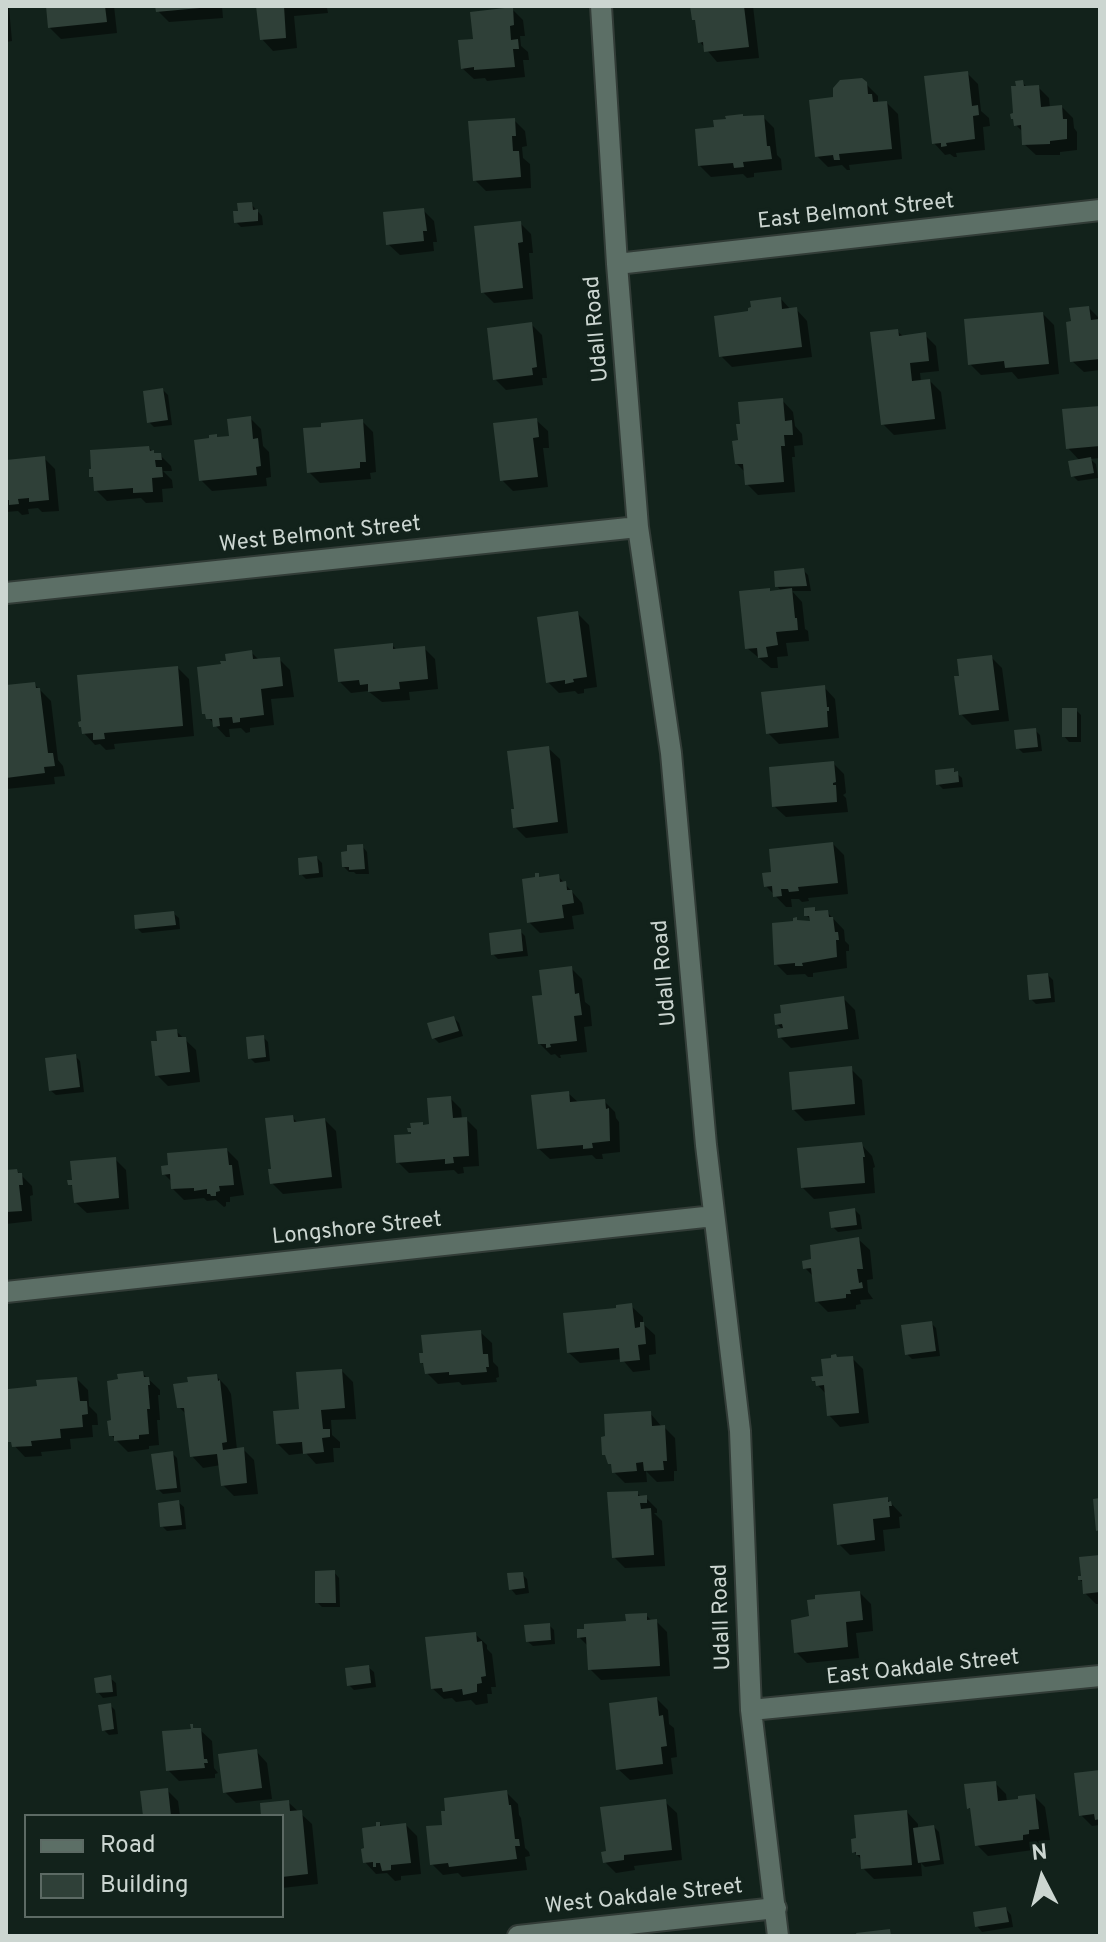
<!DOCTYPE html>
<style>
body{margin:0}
#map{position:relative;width:1106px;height:1942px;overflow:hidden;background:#12221b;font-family:Overpass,sans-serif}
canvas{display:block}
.frame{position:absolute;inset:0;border:8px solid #ccd6d1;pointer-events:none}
.legend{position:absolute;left:24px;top:1814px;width:260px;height:104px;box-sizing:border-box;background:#12221b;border:2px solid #5c6a64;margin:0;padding:10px 14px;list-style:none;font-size:24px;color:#ccd6d1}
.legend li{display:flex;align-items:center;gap:16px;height:40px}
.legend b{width:40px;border:2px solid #5c6a64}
.north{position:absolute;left:1002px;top:1838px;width:80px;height:80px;-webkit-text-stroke:6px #12221b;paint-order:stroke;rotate:354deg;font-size:22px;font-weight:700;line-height:32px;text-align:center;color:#ccd6d1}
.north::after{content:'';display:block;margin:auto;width:28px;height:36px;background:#ccd6d1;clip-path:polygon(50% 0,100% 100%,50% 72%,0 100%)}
</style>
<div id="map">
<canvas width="1106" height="1942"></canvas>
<div class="frame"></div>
<ul class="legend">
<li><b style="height:10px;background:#5c6f66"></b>Road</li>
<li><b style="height:22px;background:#2f4038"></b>Building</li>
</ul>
<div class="north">N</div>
</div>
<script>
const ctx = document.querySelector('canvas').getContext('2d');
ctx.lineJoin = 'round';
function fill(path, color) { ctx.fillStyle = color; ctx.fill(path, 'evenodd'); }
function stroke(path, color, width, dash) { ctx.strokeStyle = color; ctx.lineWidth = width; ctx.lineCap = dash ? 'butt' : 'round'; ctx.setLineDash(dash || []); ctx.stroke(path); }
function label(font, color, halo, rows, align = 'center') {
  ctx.font = font + ' Overpass,sans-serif'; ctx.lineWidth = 7; ctx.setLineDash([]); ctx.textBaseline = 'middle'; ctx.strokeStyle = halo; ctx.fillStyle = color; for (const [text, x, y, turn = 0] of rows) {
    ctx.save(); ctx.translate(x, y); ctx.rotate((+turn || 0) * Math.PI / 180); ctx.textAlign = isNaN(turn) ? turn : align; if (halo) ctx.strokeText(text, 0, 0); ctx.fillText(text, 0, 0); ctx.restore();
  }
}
const shadow = new Path2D(`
 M6 6 9 8 12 41 6 42Z
 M48 6H114L117 33 61 39 50 28Z
 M157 6H222L223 18 169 22 158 11Z
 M258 6H344L327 8 328 13 294 16 297 48 273 51 262 39Z
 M695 6H753L759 58 717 62 700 42 697 23 694 19Z
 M512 9 523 20 525 36H520L521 46 528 52 529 60H523L525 77 487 81 485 78 474 79 462 68Z
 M967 73 978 84 981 111 989 118 990 126 983 127 985 150 956 153 957 157H954L950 154 945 155 934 143Z
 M862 80 878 96V103H887L898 114 902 159 849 165 850 170H847L842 165 828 167 817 156Z
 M1022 82 1028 88 1038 87 1049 98 1050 108 1062 107 1073 118 1074 128 1077 132V150L1060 152V155H1036L1024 144 1023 132 1016 125 1015 115Z
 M763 117 774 128 777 155 781 159 782 170 754 173V177L747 178 743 174 711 177 700 166 716 128Z
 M514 120 525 131 527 146 522 147 523 158 530 164 531 188 486 191 475 180Z
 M251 204 262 216 263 225 241 227 236 222Z
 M423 210 434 221 437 242H433L434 251 400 255 388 244Z
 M520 223 531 234 533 253H529L533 299 494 303 483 292Z
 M781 299 791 310 796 309 807 321 812 357 732 367 721 356 750 313Z
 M1089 308 1100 319V370L1084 372 1072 361Z
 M1043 314 1054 325 1059 374 1018 379 1012 372 981 375 970 364Z
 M531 324 542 335 547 378H542L543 385 506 390 495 379Z
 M897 331 904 337 925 335 936 346 939 371 920 373 921 382 930 381 941 392 946 429 894 435 883 424Z
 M163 390 168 395 172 425 154 427 149 422Z
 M782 400 793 412 795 426 802 434 803 445 794 446 795 457H792L795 492 758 495 747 484 746 473 736 463 740 442Z
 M1100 408V458L1090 459 1096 464 1098 478 1078 481 1073 476 1080 461 1068 448Z
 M250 418 261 429 263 446 269 452 271 477 266 478 267 486 212 491 201 480 231 438Z
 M536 420 548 431 549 448H543L548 487 513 491 502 480Z
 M362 421 373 432 376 472 370 473 371 479 320 483 309 472Z
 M149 448 156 455H160L171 466 172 471H163L172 480 173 488 162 489 163 502 146 503 141 498 107 501 96 490 95 480 91 476Z
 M44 458 55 469 59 511 42 512 38 508 28 509 29 514 22 515 18 511 6 512V462Z
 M803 570 808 575 811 591H792L802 602 805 629 808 631 809 641 786 643 788 656 777 657 778 668H771L747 648 769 590 772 593 782 592 777 586Z
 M578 614 589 625 597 687 584 689V693L578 694 575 691 559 693 548 682Z
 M392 645 397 650 424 648 435 659 438 689 409 692 410 700 382 702 368 691 351 693 340 682Z
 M251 652 260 661 279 659 290 670 294 697 271 699 274 725 250 728V732L246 733 241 728 229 729 230 737H226L204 713 223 666Z
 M991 657 1002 668 1009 721 972 725 961 714V678Z
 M178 668 189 679 194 736 114 744 115 749 106 750 100 744 95 745 84 733Z
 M34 684 51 701 58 760 63 766 65 776 54 777 55 784 6 789V687Z
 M824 687 835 699 839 738 779 744 768 733Z
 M1076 710 1081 715V742H1069L1064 736Z
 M1035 730 1040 735 1042 751 1023 753 1018 748Z
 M548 748 560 759 568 833 526 838 515 827Z
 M833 763 844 774 846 793 843 795 846 798 848 812 786 817 774 806Z
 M953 770 962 778 963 787 943 789 938 784Z
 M833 844 844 855 848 894 808 898 809 901 802 902 799 899H791L792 907H786L766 886Z
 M362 846 367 852 369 874H356L354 872H349L344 867Z
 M317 858 322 863 323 877 306 879 301 874Z
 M558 876 582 903 584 914 572 916 574 929 540 933 529 922Z
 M814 909 818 913 827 912 844 930 845 941 849 945V951H846L847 968 813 973V977H808L805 974 787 975 776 964 814 923 806 915Z
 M173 913 179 918 180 929 142 933 137 928Z
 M520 931 525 936 528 956 498 959 493 954Z
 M571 968 582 979 585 1002 590 1006 592 1026 584 1027 587 1052 560 1055 561 1058H559L555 1054 551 1055 540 1044 544 997Z
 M1048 975 1053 980 1055 1002 1036 1004 1031 999Z
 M844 999 855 1010 859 1039 791 1048 780 1037 783 1030 777 1024Z
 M454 1018 459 1023 463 1036 439 1043 434 1038Z
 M176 1031 196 1050 200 1082 168 1086 157 1075Z
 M263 1037 268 1042 270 1061 255 1063 250 1058Z
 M75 1056 80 1061 84 1092 56 1095 50 1090Z
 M851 1069 862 1080 865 1115 805 1121 794 1110Z
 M568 1093 579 1103 604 1101 615 1112 616 1118 619 1122 620 1152 602 1154 603 1159H596L592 1155 550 1159 538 1148Z
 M450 1098 461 1109 462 1119H466L477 1130 479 1166 463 1167 464 1173 458 1174 454 1170 409 1173 398 1162 422 1124 425 1127 431 1126Z
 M292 1117 298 1123 325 1120 336 1131 342 1188 283 1194 272 1183 274 1171Z
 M861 1144 872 1156 875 1167 873 1168 875 1193 814 1199 803 1188Z
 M227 1150 238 1161 244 1195 230 1197V1202H226V1206L224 1207 216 1200 207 1201 204 1198 184 1200 173 1189 172 1182 164 1174Z
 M115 1159 126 1170 129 1209 87 1213 75 1202 74 1188 70 1184Z
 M17 1171 32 1186 33 1195 30 1196 32 1221 6 1224V1232V1173Z
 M855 1210 860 1215 862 1229 838 1232 833 1227Z
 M858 1239 870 1250 873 1279 867 1280 868 1292 873 1299 860 1300 861 1304 856 1305V1309L828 1312 817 1301 814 1277 805 1268Z
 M631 1306 643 1317V1324L655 1335 656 1354 649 1355 650 1370 633 1372 622 1359 580 1363 568 1352 618 1310Z
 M931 1323 936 1328 940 1356 912 1359 907 1354Z
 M480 1332 492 1343 493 1362 498 1367 499 1377 496 1378 497 1382 462 1385 459 1382 438 1384 427 1373 426 1367 422 1363Z
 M852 1358 863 1369 869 1423 840 1427 829 1415 826 1394 813 1380 825 1377 838 1359Z
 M342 1371 353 1382 356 1419 331 1420 332 1435 340 1442V1448H333L334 1462 316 1464 306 1453 289 1455 277 1443 301 1411Z
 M142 1373 160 1390V1395H158L160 1420H157L159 1445 149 1446V1449L128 1452 111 1435 120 1381Z
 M216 1376 227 1387 231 1394 237 1450 243 1449 254 1460 258 1494 234 1496 223 1485 221 1465 203 1468 192 1456 187 1415 179 1407Z
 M77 1379 88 1390 89 1406 97 1414 98 1425H92L93 1437 70 1439 71 1449 41 1452 42 1456 25 1457 10 1441 6 1395Z
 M650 1413 662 1427H664L675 1438 677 1471H674V1481L657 1482 646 1471 647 1482 625 1483 614 1472 613 1467 604 1454Z
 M172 1453 177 1458 181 1492 163 1494 158 1489Z
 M637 1493 642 1498H646L657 1509V1513H654L662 1521 665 1566 625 1568 614 1557Z
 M887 1499 902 1515V1516L899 1517 900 1528 883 1530 885 1551 850 1555 839 1544Z
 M178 1502 184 1507 186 1529 167 1531 162 1526Z
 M1100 1557V1604H1096L1085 1593 1084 1583 1080 1580Z
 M334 1572 339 1578 340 1607H322L317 1602Z
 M522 1574 527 1579 529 1593 516 1595 511 1589Z
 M860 1593 871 1604 873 1631 856 1633 859 1658 807 1663 796 1652 811 1617Z
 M646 1615 652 1621H656L667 1632 670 1676 601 1680 590 1669 589 1647 579 1637 628 1623Z
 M549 1625 554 1630 555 1644 533 1646 527 1641Z
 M475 1634 487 1645V1649L492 1654 496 1687H491L492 1694H487L488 1703 476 1705 471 1700 456 1702 452 1698 444 1699 432 1688Z
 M368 1667 374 1672 376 1687 354 1690 349 1685Z
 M110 1678 116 1683 117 1696 103 1698 98 1692Z
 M657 1699 668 1710 669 1724 674 1728 677 1757 671 1758 673 1774 630 1780 618 1769Z
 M110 1705 115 1710 118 1734 109 1735 104 1730Z
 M200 1730 212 1741 214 1768 218 1773 215 1774V1778L179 1781 168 1770Z
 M256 1751 267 1763 272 1799 236 1803 225 1792Z
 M1100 1772V1825L1092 1826 1081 1815Z
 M995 1783 1006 1794 1007 1802 1034 1796 1045 1807 1050 1840 1039 1841V1845H1033V1850L988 1856 977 1845 972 1811 969 1808Z
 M167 1790 178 1801 180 1816H145Z
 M506 1792 518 1804 519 1815 521 1818 525 1848 529 1852 530 1856 525 1857 527 1870 462 1877 458 1873 443 1875 432 1864 444 1826Z
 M288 1802 312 1824 318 1884 282 1888V1816H263Z
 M665 1802 677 1813 682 1860 634 1866 635 1870 616 1873 605 1862Z
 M907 1812 918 1824V1829L934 1827 939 1832 944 1864 925 1867 921 1863 922 1876 874 1879 863 1868 862 1860 854 1852 858 1840Z
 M380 1824 383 1828 406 1825 417 1836 421 1874 401 1876V1880L395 1881 387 1873 376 1874 365 1862 367 1850Z
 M1006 1909 1011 1915 1013 1927 982 1932 977 1926Z`);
const building = new Path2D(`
 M46 6H105L107 22 48 28Z
 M155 6H200V8L156 12Z
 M256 6H284L286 38 260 40Z
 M690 6H744L749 47 704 52 703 42 698 43 695 20H692Z
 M513 7 514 25 510 26 511 40 518 39 519 49H513L515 67 474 70V67L461 69 458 40 473 39 470 12Z
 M968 71 972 106 978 105 979 115 973 116 975 139 946 143 947 146 941 147V143L932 144 924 76Z
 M862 78 867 82 868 94H872L873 102 887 101 892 149 839 154 840 160H834L833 155 815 157 809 100 833 97V88L840 80Z
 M1023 80 1024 86 1039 85 1041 107 1062 105 1063 119H1067V139L1050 141V144L1022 145 1021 125 1014 126 1013 119H1011L1010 114 1013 113 1011 86H1016L1015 81Z
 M743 114V116L764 115 767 146H770L772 159 743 162 744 167 734 168 733 163 698 166 695 129 714 127 713 120 726 119 725 116Z
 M515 118 516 136H512L513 151H519L521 177 473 181 468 121Z
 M252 202 253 210 258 209V221L234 223 233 211H238L237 203Z
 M424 208 427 231H423L424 241 386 245 383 212Z
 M521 221 523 242 518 243 523 288 481 293 474 226Z
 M781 297 782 309 797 307 802 347 719 357 714 316 748 311V308L751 307 750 301Z
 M1089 306 1091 320 1099 319 1100 359 1070 362 1066 322 1071 321 1069 308Z
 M1043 312 1049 364 1005 368 1004 361 968 365 964 319Z
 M532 322 537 367 532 368 533 375 493 380 487 328Z
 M898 329 899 336 926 332 929 361 910 363 912 381 930 379 935 419 881 425 870 332Z
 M163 388 168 420 147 423 143 391Z
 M783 398 785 421 792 420 793 435H784L785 446H781L784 482 745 485 743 464H735L732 441 738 440 736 424H740L738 402Z
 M1100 406V446L1066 449 1062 409Z
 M251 416 253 439 258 438 261 466 256 467 257 475 199 481 194 440 209 438V435L217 434V437L229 436 227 419Z
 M537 418 539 437 533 438 538 477 500 481 493 423Z
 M363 419 366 462H360V468L307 473 303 428 321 427V423Z
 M149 446 150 451 154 450V453H161L162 460H155L156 467H162L163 477 152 478 153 492 133 493V488L94 491 93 477H89V469H91L90 450Z
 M45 456 49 500 29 502V498L18 499 19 504 9 505V500H6V460Z
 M1091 457 1094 473 1071 477 1068 461Z
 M804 568 807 586 775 587 774 571Z
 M770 588V591L792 588 795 618H797L798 630 776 632 778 645 766 647 768 657 758 658 757 648 745 649 739 591Z
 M578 611 587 677 573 679 574 682 565 684V680L546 683 537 617Z
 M393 643V649L425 646 428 679 399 682 400 689 368 692V684L360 685 359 680 338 682 334 649Z
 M252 650 253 659 280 657 283 686 261 689 264 715 240 718V722L233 723 232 717 219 718 220 726 213 727 212 719H206L205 714H202L197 667 221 664 220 661H226L225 654Z
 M992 655 999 710 959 715 954 676H959L957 659Z
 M178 666 183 726 104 733 105 739 93 740V733L82 734 81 727H79L78 722 81 721 77 675Z
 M35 682 36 688H40L48 753H53L55 766 44 767 45 773 6 778V685Z
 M825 685 827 707H829V711H827L828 727 766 734 761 692Z
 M1062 708H1077V737H1062Z
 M1036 728 1038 747 1016 749 1014 730Z
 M549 746 558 822 513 828 511 809H514L507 751Z
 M834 761 836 782 833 783V785H836L837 802 772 807 769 767Z
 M954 768V772L958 771 959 782 936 785 935 770Z
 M833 842 838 883 798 887 799 891 789 892 788 889H781L782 896 773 897 772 886 764 887 762 873 771 872 769 849Z
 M363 844 365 869 349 870V867H342L341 852 347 851V845Z
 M317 856 319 873 299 875 298 858Z
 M535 873H539V877L559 874 560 882 566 881 567 890H572L574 903 562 905 564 918 527 923 522 879 535 877Z
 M815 907V911L828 910 829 917H833L835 932H838L839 940H836L837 957 802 963 803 966H795V963L774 965 772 923 793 921V918L797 917V920L810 921 809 916H804V908Z
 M174 911 176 925 135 929 134 915Z
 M521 929 523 951 491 955 489 933Z
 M572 966 575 994 579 993 582 1015 574 1016 577 1041 550 1044 551 1047 546 1048V1044H538L532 996 542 995 539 970Z
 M1048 973 1051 998 1029 1000 1027 975Z
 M844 996 848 1029 778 1038 777 1029 783 1028 782 1024 775 1025 774 1014 781 1013 780 1005Z
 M454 1016 459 1031 432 1039 427 1023Z
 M177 1029 178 1037H186L190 1072 155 1076 151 1041H157L156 1031Z
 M264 1035 266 1057 248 1059 246 1037Z
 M76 1054 80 1087 49 1091 45 1058Z
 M852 1066 855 1104 792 1110 789 1072Z
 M569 1091 570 1102 605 1099 606 1109 609 1108 610 1141 592 1143 593 1148 583 1149V1145L537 1149 531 1095Z
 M451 1096 453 1118 467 1117 469 1156 453 1157 454 1163 445 1164V1159L396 1163 394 1135 411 1134V1132H408L407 1128H411L410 1123 423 1122V1125L429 1124 427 1098Z
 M293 1115 294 1122 325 1118 332 1177 270 1184 268 1169H271L265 1118Z
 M862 1142 865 1157H863L865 1183 801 1188 797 1148Z
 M227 1148 229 1165H232L234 1185 219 1186 220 1191 216 1192V1196H211L210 1194H207V1189L194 1191V1188L171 1189 170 1174 162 1175 161 1166 168 1165 167 1153Z
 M116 1157 119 1198 74 1203 72 1185H68L67 1180H72L70 1161Z
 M17 1169 18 1173H22L23 1185H19L22 1211 6 1212V1170Z
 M855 1208 857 1225 831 1228 829 1212Z
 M859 1237 863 1269H857L859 1283 862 1282 863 1288 850 1290 851 1294H846V1298L815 1302 811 1268 803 1269 802 1261 811 1259 810 1245Z
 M632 1303 635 1328 640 1327V1322H644L646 1344 638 1345 640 1360 620 1362 619 1348 567 1353 563 1313 616 1308V1305Z
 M932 1321 936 1351 905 1355 901 1325Z
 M481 1330 483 1354H488L489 1367H486L487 1372 449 1375V1372L425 1374 423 1363H420L419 1353H423L421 1335Z
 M836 1354 837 1357 853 1356 859 1413 827 1416 824 1385 816 1386 815 1381H812L811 1377 823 1376 821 1359 831 1358V1355Z
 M342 1369 345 1408 321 1410 323 1429H330V1437L322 1438 324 1452 303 1454 302 1442 276 1444 273 1411 299 1409 296 1372Z
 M143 1371 144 1377H149L150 1385H148L150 1409H147L149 1434 139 1435V1439L114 1441V1436H109L107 1421 111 1420 107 1381 118 1379 117 1374Z
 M217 1374 218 1381 220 1380 227 1442 222 1443 223 1450 244 1447 247 1483 221 1486 217 1454 190 1457 184 1408H177L173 1384 188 1382 187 1377Z
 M77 1377 80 1401H87L88 1414 82 1415 83 1427 60 1429 61 1438 31 1441 32 1446 12 1447 11 1442H8L6 1419V1393H8V1389L37 1386 36 1380Z
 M651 1411 652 1426 665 1425 667 1461H663L664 1470 644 1471 643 1462 636 1463 637 1471 612 1473 611 1464H608L605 1455H602L601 1437 605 1436 604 1414Z
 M173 1451 177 1488 156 1490 151 1454Z
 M638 1491V1496L647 1495V1503H640L641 1509 651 1508 654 1555 612 1558 607 1492Z
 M888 1497V1502L891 1501 892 1506H889L890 1517 873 1519 875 1540 837 1545 833 1504Z
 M1100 1498V1530L1096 1531 1093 1499Z
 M179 1500 182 1525 160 1527 158 1503Z
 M1100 1555V1592L1083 1594 1082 1580H1078V1576H1081L1079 1557Z
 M335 1570 336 1603H315V1571Z
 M523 1572 525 1588 509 1590 507 1573Z
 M860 1591 863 1620 846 1622 848 1647 794 1653 791 1620 809 1616 807 1600 815 1599V1595Z
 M647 1613V1620L657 1619 660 1666 588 1670 586 1637 577 1638V1629H584V1624L626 1621 625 1614Z
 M550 1623 551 1640 526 1642 524 1625Z
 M476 1632 477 1642 482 1641 486 1676 481 1677 482 1683 477 1684V1692L463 1695 462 1689 443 1692 442 1688 431 1689 425 1637Z
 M369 1665 371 1683 347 1686 345 1668Z
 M111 1675 113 1692 96 1693 94 1678Z
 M657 1697 659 1716 663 1715 667 1746 661 1747 663 1764 616 1770 609 1703Z
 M111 1703 114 1729 102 1731 98 1705Z
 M190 1724H193V1728H201L204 1759H207L208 1763H204L205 1768 166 1771 162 1731 191 1729Z
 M257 1749 262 1788 223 1793 218 1754Z
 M1100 1770V1819L1095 1820 1094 1814 1079 1816 1074 1773Z
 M996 1781 998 1801 1018 1799V1796L1035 1794 1039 1829 1029 1830V1834L1023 1835V1840L975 1846 970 1808 967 1809 964 1784Z
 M168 1788 171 1816H143L140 1791Z
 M507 1790 509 1805H511L515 1839H519L520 1846H515L517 1859 449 1867 448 1863 430 1865 426 1826 442 1825 441 1811H445L444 1798Z
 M666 1799 672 1850 624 1855V1860L603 1863 601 1852 606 1851 600 1807Z
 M289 1800 290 1811 302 1810 308 1874 282 1877V1816H261L260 1803Z
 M907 1810 912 1865 861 1869 860 1855H856V1852L852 1853 851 1839 856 1838 854 1815Z
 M376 1822H380V1826L406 1823 411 1863 391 1865V1870L382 1871 380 1863H376V1867H373V1862L363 1863 361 1849 364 1848 362 1828 376 1826Z
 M934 1825 940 1860 918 1863 913 1828Z
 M1006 1907 1009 1922 975 1927 973 1912Z
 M890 1929 891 1936H857L856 1933Z`);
const minor = new Path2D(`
 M601 6 617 264 638 527 671 753 706 1145 740 1431 751 1710 778 1936
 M617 264 1100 210
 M6 593 638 527
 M6 1292 714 1216
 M751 1710 1100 1676
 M518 1936 776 1908`);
const streetNames = [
 ["East Belmont Street",856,213,-6],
 ["Udall Road",598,329,-95],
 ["West Belmont Street",320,536,-6],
 ["Udall Road",666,973,-95],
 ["Longshore Street",357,1230,-6],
 ["Udall Road",723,1617,-92],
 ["East Oakdale Street",923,1669,-6],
 ["West Oakdale Street",644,1898,-6]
];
fill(shadow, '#0007');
fill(building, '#2f4038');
stroke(minor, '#323c37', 24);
stroke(minor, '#5c6f66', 20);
label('22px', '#ccd6d1', '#12221b', streetNames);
</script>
